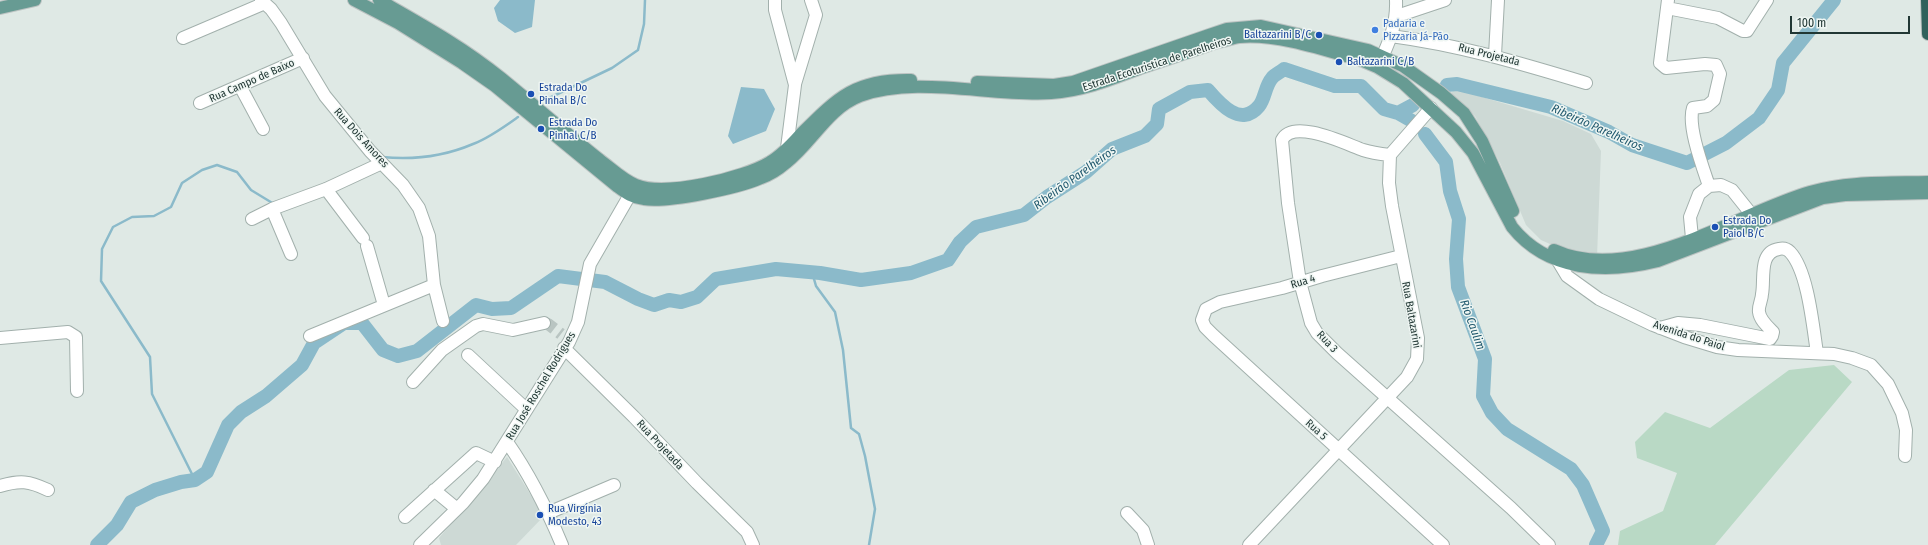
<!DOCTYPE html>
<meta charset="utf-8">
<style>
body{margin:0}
#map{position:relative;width:1928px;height:545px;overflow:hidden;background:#dfe9e5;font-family:"Fira Sans Condensed",sans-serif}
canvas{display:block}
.scale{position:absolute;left:1790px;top:16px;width:120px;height:18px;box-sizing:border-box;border:2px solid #213734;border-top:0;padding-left:5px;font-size:12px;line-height:14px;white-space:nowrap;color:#213734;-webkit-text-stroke:3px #eff6f3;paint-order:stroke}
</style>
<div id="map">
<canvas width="1928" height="545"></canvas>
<div class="scale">100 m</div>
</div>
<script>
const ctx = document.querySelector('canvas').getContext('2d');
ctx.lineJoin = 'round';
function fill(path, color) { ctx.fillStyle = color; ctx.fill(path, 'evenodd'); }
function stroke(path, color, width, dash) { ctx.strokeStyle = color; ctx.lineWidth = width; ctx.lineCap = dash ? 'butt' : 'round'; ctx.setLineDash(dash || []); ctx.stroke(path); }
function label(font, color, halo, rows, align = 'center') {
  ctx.font = font + ' "Fira Sans Condensed",sans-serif'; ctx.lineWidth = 3; ctx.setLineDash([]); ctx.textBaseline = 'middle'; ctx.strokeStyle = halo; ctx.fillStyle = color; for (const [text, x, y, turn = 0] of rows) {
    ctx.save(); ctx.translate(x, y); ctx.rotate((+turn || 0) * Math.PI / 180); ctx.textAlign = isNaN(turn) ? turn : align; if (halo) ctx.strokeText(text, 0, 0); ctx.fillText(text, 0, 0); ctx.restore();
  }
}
const built = new Path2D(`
 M1455 89 1563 121 1591 134 1601 151 1597 257 1559 248 1541 240 1526 225 1500 163 1475 116 1450 94Z
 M507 457 544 516 516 545H441L439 538Z`);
const green = new Path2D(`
 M1834 365 1852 382 1715 545H1618L1620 531 1663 511 1677 473 1637 458 1635 442 1665 412 1710 428 1789 370Z`);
const water = new Path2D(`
 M500 0H535L532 27 515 33 498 21 494 8Z
 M741 87 764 89 775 109 766 131 733 144 728 136Z`);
const stream = new Path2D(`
 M545 100 612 68 638 50 644 24 645 0
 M382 157C412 160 445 156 473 144 489 138 504 127 518 117
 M812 272 816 286 835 312 843 350 851 428 859 434 865 456 875 509 869 545
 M195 480 152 394 150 357 101 281 102 249 113 227 132 217 154 216 171 207 182 183 202 170 217 165 237 172 251 190 274 204`);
const river = new Path2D(`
 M1447 85 1457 84 1551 107 1609 132 1632 145 1687 163 1726 143 1759 118 1778 90 1783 63 1834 0
 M1398 113 1413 105
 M1425 134 1446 162 1450 191 1459 219 1456 259 1458 287 1485 359 1483 396 1492 413 1507 429 1571 469 1583 485 1603 531 1596 545
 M97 545 117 525 131 502 155 490 181 482 195 480 207 472 228 425 241 412 266 396 302 365 314 343 344 323H362L383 350 398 356 417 351 476 305 492 309 511 308 558 276 605 282 638 299 654 305 669 300 681 302 697 297 716 279 776 269 820 273 861 280 911 273 948 260 960 242 976 227 1024 215 1047 197 1086 172 1112 149 1145 136 1157 124 1159 109 1190 92 1208 90C1220 104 1241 128 1259 106 1265 99 1265 86 1272 78 1275 74 1281 72 1284 69L1335 86H1361L1384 109 1398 113 1412 121`);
const minorTunnel = new Path2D(`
 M544 323 548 324 561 334`);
const minor = new Path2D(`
 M261 0 271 9 281 23 325 96 370 151 403 185 419 208 429 236 434 285 443 321
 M775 0V10L795 85 787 148
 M1668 0 1660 63 1666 68 1705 64 1716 65 1720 74 1714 100 1707 106 1693 108C1687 126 1703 168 1709 186
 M1667 8 1718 18 1743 31H1747L1767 0
 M1397 16 1445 0
 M1391 36C1459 45 1520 63 1586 83
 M183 38 265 3
 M1495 55 1498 0
 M1378 65C1389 44 1397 24 1396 0
 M795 84 816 15 811 0
 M240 86 263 129
 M200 103 303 58
 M1390 155C1381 154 1372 153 1363 150 1346 144 1293 118 1282 140L1288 203 1300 282 1311 323 1317 333 1337 353 1511 508 1549 545
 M326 189 363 238
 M272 209 291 254
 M252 219 272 209 326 189 382 163
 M1692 238 1690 217 1699 194 1709 186 1721 185 1732 190 1752 215
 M367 246 384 305
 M1401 256 1322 276 1282 288 1220 302 1206 309 1202 320 1205 327 1213 335 1443 545
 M1558 261 1567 276 1599 299 1653 325 1684 337 1717 347 1738 350 1834 354 1852 358 1871 365 1888 384 1902 413 1906 430 1905 456
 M1660 328 1678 323 1700 325 1770 339 1772 336 1773 332C1767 326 1760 320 1759 312 1758 306 1762 300 1762 294 1765 280 1758 252 1779 249 1783 248 1787 249 1790 252 1808 271 1813 327 1817 353
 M310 336 434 285
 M0 338 68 332 76 337 77 391
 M564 348 634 417 697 483 747 532 753 545
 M468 355 526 409
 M413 382 442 350 476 326 483 324 513 330 544 323
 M507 442C530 475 547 509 562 545
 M0 486C20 480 29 481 48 490
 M434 490 457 509
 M548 513 614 485
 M1127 513 1143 530 1148 545
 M405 517 476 453 495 462
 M420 545 463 503 483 479 569 342 578 322 590 264 635 186
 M1249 545 1407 377 1417 359 1418 338 1392 206 1389 183 1390 155 1431 108`);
const major = new Path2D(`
 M354 0 398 23 462 63 495 86 618 187C626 193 633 198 644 199 667 203 739 188 761 178 770 175 779 169 786 163 813 142 827 109 860 96 916 75 992 97 1051 93 1083 91 1112 79 1141 68 1167 59 1193 51 1218 42 1225 41 1232 38 1239 37 1276 33 1328 51 1363 61L1377 67 1403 83 1456 132 1473 153 1512 227C1548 272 1606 274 1658 261L1823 198 1845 195 1928 193
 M379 0C421 24 463 47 501 78 534 105 566 133 600 160 611 168 623 180 636 185 665 197 744 178 770 162 782 155 791 145 800 135 838 97 855 79 911 80
 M0 8 35 0
 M977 82 1054 85 1073 82 1209 35 1227 29 1261 26 1368 50 1403 66 1441 93 1464 113 1482 141 1513 211
 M1554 250C1632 286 1735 214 1810 192 1847 181 1890 183 1928 182`);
const highway = new Path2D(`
 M1927 0 1928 34`);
const markers = [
 [1375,30,4,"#3f7fe0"],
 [1319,35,4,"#1a4fb4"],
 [1339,62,4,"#1a4fb4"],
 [531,94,4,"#1a4fb4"],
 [541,129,4,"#1a4fb4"],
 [1715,227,4,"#1a4fb4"],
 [540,515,4,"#1a4fb4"]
];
const shopNames = [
 ["Padaria e",1383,24],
 ["Pizzaria Já-Pão",1383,37]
];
const transitNames = [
 ["Baltazarini B/C",1311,35,"right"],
 ["Baltazarini C/B",1347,62],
 ["Estrada Do",539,88],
 ["Pinhal B/C",539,101],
 ["Estrada Do",549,123],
 ["Pinhal C/B",549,136],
 ["Estrada Do",1723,221],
 ["Paiol B/C",1723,234],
 ["Rua Virgínia",548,509],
 ["Modesto, 43",548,522]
];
const streetNames = [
 ["Rua Projetada",1489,55,14],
 ["Estrada Ecoturistica de Parelheiros",1157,64,-18],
 ["Rua Campo de Baixo",252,81,-24],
 ["Rua Dois Amores",361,138,48],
 ["Rua 4",1303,282,-17],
 ["Rua Baltazarini",1411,315,80],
 ["Avenida do Paiol",1689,336,18],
 ["Rua 3",1327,342,47],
 ["Rua José Roschel Rodrigues",541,386,-59],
 ["Rua 5",1316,430,42],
 ["Rua Projetada",660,445,47]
];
const waterNames = [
 ["Ribeirão Parelheiros",1597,128,24],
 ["Ribeirão Parelheiros",1075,178,-36],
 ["Rio Caulim",1472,325,70]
];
fill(built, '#cdd9d5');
fill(green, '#b9d9c5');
fill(water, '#8bbaca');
stroke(stream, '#8bbaca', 2.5);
stroke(river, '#8bbaca', 14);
stroke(minorTunnel, '#b9c5c2', 12, [12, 6]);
stroke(minor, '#a2b0ac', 14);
stroke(major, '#bcc3c2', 14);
stroke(highway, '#bcc3c2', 14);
stroke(minor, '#fff', 12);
stroke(major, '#679b93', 12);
stroke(highway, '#30615c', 12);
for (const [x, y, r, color] of markers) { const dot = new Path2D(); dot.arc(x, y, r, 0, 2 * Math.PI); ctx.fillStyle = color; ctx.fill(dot); stroke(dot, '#eff6f3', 1.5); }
label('11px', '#366cbe', '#eff6f3', shopNames, 'left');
label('11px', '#164399', '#eff6f3', transitNames, 'left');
label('11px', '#213734', '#eff6f3', streetNames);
label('italic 12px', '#21596e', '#eff6f3', waterNames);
</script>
